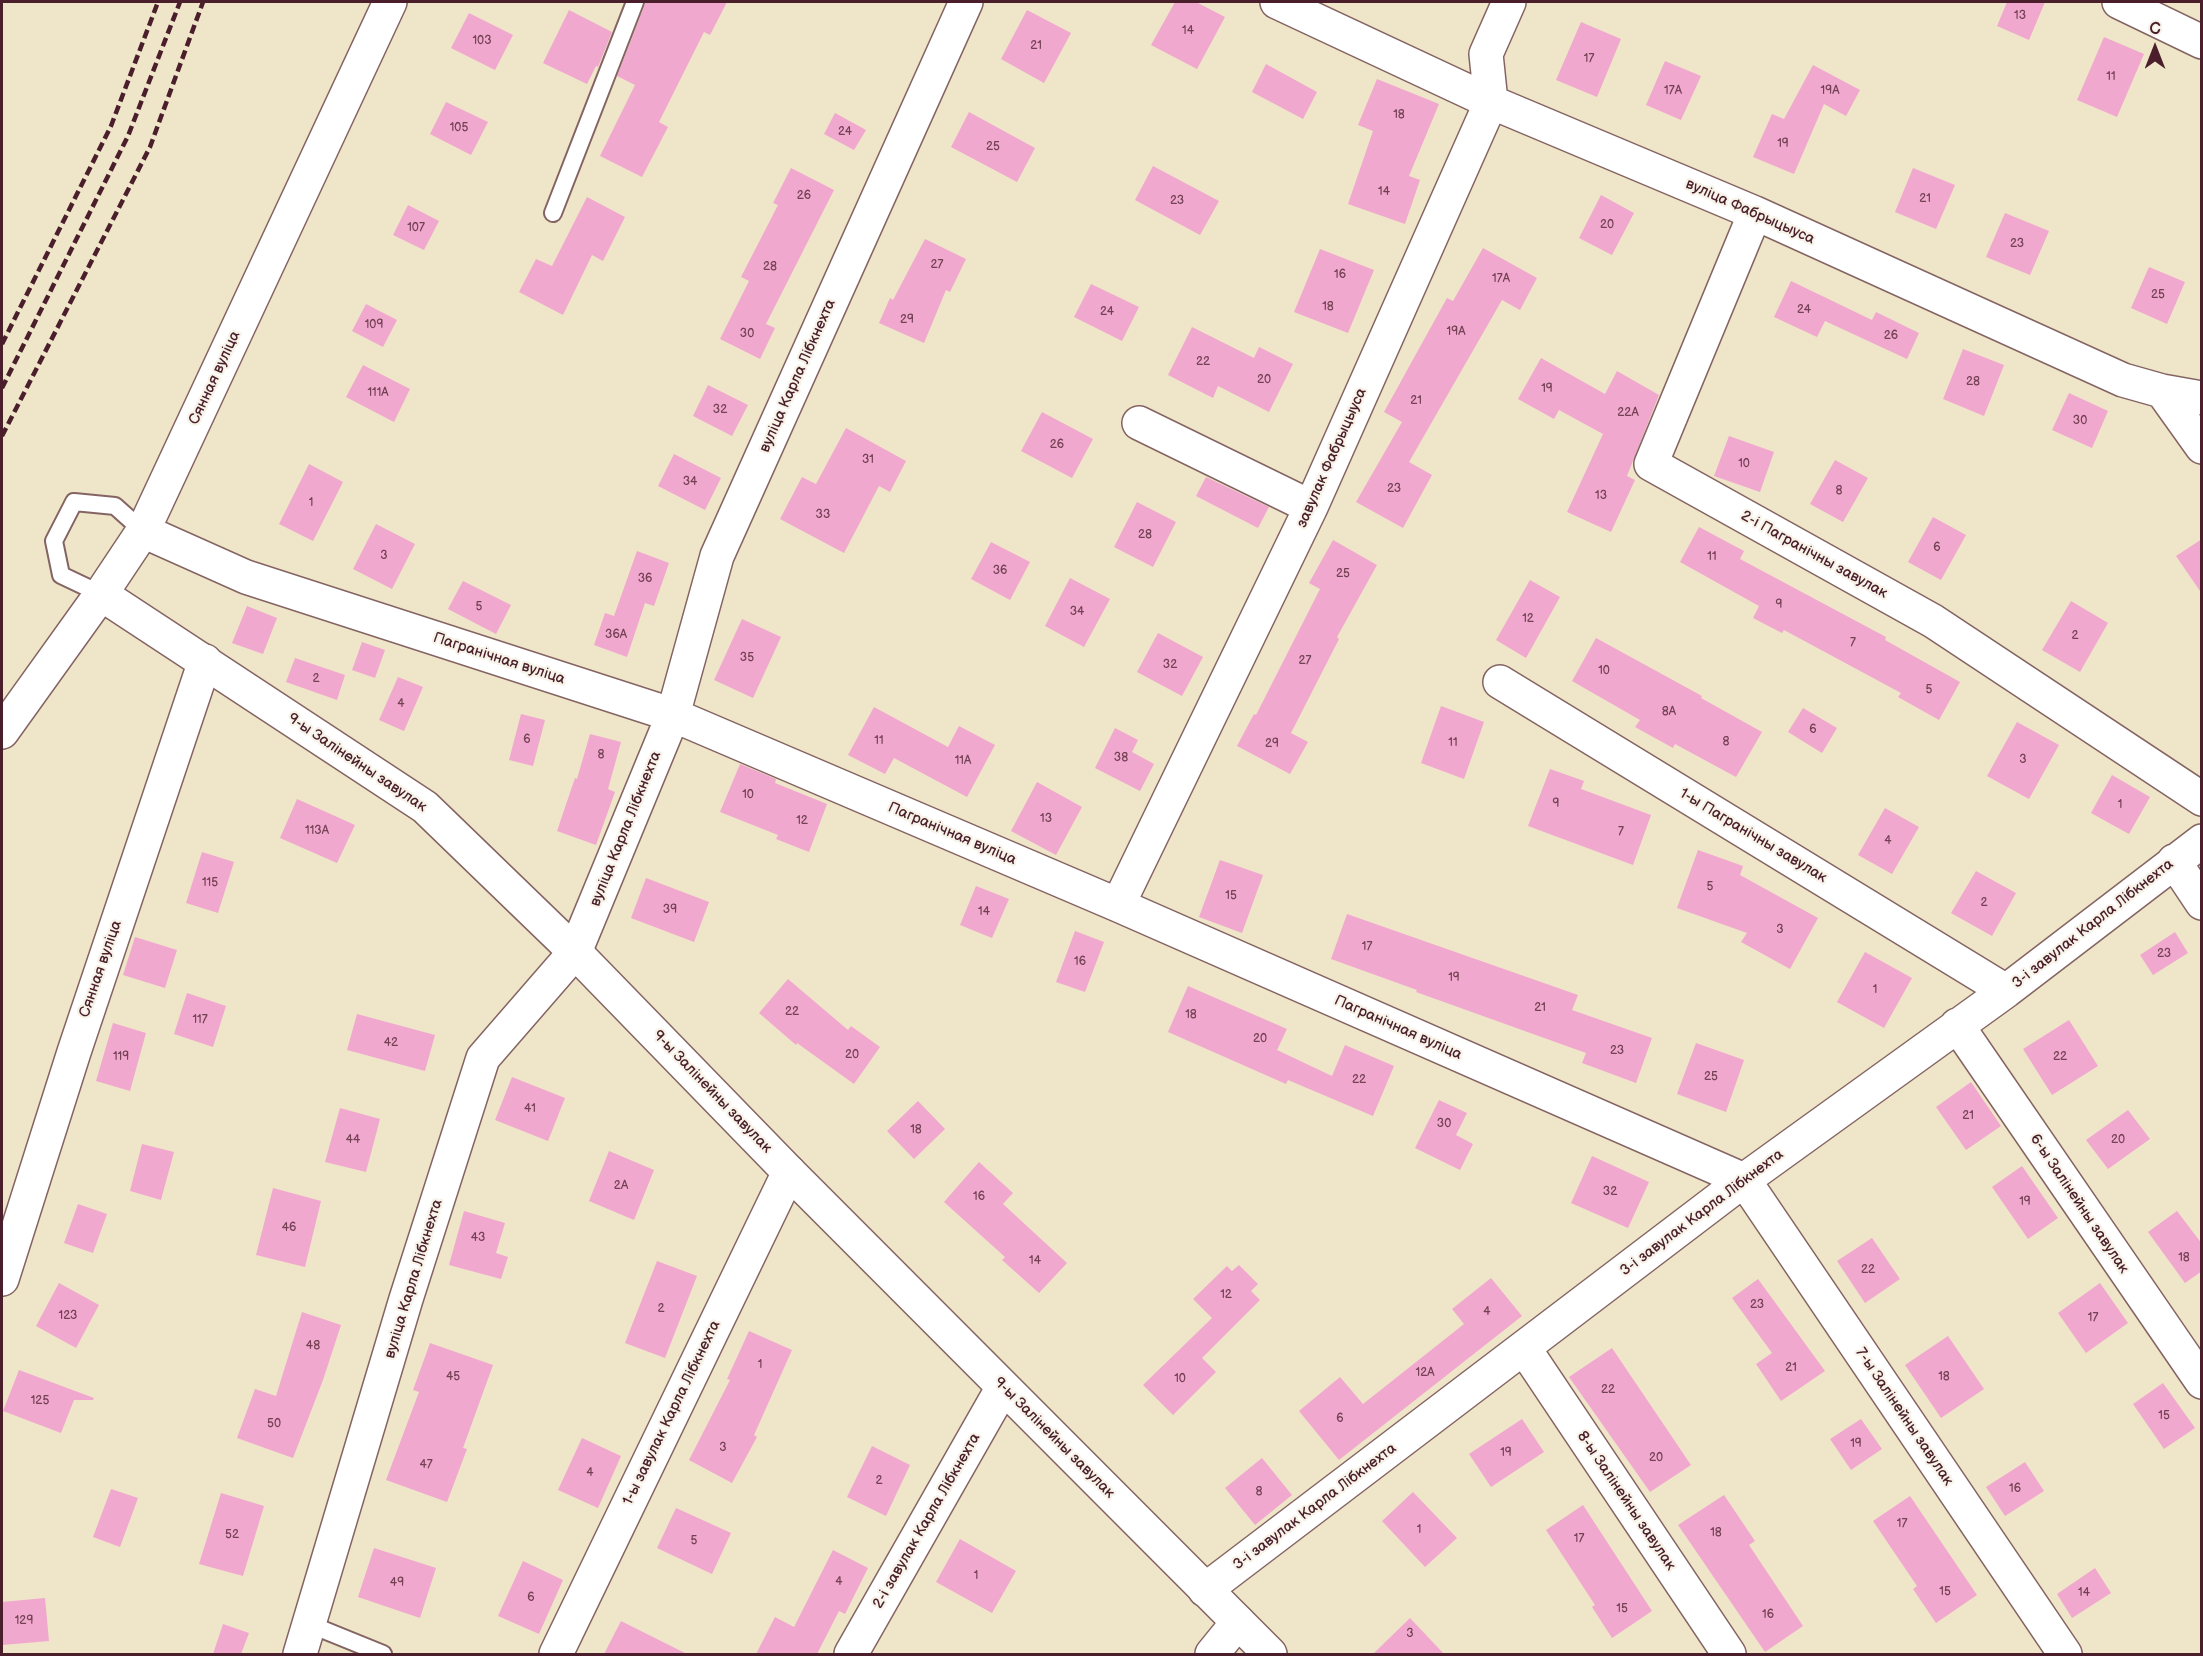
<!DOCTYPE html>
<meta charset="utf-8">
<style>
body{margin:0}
#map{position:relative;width:2203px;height:1656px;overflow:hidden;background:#efe5c9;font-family:"Balsamiq Sans",sans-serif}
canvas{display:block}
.frame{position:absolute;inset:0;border:3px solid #4a1f2b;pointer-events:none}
.north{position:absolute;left:2125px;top:18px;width:60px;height:60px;-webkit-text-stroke:4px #f7f3e8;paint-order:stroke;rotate:0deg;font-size:16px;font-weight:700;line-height:24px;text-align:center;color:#4a1f2b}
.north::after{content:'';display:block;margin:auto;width:21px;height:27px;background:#4a1f2b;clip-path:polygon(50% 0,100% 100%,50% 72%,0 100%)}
</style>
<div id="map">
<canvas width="2203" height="1656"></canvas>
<div class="frame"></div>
<div class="north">С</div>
</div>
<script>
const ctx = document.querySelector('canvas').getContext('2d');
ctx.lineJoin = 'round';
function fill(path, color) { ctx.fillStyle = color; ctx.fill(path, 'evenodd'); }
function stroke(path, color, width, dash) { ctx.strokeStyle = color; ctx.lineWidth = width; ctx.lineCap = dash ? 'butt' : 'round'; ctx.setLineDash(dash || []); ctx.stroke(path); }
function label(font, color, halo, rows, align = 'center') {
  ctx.font = font + ' "Balsamiq Sans",sans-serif'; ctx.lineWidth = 4.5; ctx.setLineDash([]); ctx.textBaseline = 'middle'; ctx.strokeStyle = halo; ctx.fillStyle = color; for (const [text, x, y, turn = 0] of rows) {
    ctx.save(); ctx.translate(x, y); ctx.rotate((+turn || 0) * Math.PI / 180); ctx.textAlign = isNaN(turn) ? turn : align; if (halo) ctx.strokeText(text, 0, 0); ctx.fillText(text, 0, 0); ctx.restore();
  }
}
const building = new Path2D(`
 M646 2H727L710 35 704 32 659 122 668 127 642 177 600 156 635 85 617 76Z
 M1175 2H1196L1225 17 1197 69 1151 45Z
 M2007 2H2045L2029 40 1997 26Z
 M569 10 612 32 598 67 596 66 587 84 543 63Z
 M1027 10 1071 33 1044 83 1001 59Z
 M469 13 513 35 495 70 451 48Z
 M1581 22 1621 39 1597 97 1556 80Z
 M2104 37 2144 54 2117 117 2077 100Z
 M1665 61 1701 76 1681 120 1646 105Z
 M1266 64 1317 92 1303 119 1252 92Z
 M1813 65 1860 90 1846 116 1824 104 1794 174 1753 157 1772 114 1784 119Z
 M1377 79 1439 104 1409 176 1420 180 1405 224 1348 204 1373 131 1358 125Z
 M446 102 488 122 471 155 430 134Z
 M969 112 1035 148 1017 182 951 147Z
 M835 113 866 130 854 150 824 134Z
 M1153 166 1219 201 1200 235 1135 200Z
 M791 168 834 190 766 324 775 328 760 359 720 339 749 281 741 277 778 205 773 203Z
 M1913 168 1955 185 1936 229 1895 212Z
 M1601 195 1634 213 1612 255 1579 238Z
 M587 197 625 217 603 261 592 255 563 315 519 292 536 259 552 266Z
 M408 205 439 221 424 250 393 235Z
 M2005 213 2049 231 2030 275 1986 257Z
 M925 239 966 259 950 292 946 290 924 343 879 323 890 298 893 300Z
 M1483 248 1537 278 1520 310 1502 300 1409 462 1432 475 1403 528 1356 502 1402 422 1384 412 1447 298 1453 301Z
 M1320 249 1374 270 1348 333 1294 312Z
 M2149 267 2185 282 2167 324 2131 308Z
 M1791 281 1872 320 1876 312 1919 333 1907 359 1825 321 1817 337 1774 317Z
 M1091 284 1139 307 1122 341 1074 317Z
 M366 304 397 320 383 347 352 331Z
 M1192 327 1254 358 1259 347 1293 364 1269 412 1218 386 1213 398 1168 375Z
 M1963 349 2004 365 1984 416 1943 399Z
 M1541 358 1605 394 1617 371 1659 395 1627 476 1635 480 1611 532 1567 512 1603 434 1559 410 1554 419 1518 399Z
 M363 365 410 389 394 422 346 397Z
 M708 385 748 405 732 436 693 416Z
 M2069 393 2108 411 2092 448 2052 430Z
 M1042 412 1093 439 1072 478 1021 451Z
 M846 428 906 461 890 492 879 486 844 553 780 519 802 477 816 484Z
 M1729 436 1774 452 1760 492 1714 476Z
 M674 454 721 478 705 510 658 486Z
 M1835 460 1868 478 1843 522 1810 504Z
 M309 464 343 482 313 541 279 524Z
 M1206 477 1269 507 1258 528 1196 496Z
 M1137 502 1176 522 1153 567 1114 547Z
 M1933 517 1966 535 1941 580 1908 562Z
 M376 524 415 544 392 589 353 569Z
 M1699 527 1744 551 1740 559 1886 637 1885 640 1960 682 1939 720 1898 697 1901 693 1784 630 1782 633 1753 618 1759 606 1680 562Z
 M2202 539V594L2176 556Z
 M1333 540 1377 565 1337 637 1339 639 1291 733 1308 742 1290 774 1237 746 1254 714 1256 715 1320 589 1309 583Z
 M991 542 1030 562 1010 600 971 579Z
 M637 551 669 563 654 606 645 603 627 657 594 645 605 613 614 616Z
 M1070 578 1110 599 1084 647 1045 626Z
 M1530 580 1560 597 1526 658 1496 640Z
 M463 581 511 605 496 634 448 609Z
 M2071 601 2108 623 2080 672 2042 650Z
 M247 606 277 618 263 654 232 643Z
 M742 619 781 637 753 698 714 680Z
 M1158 633 1203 657 1182 696 1137 672Z
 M1596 638 1702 696 1701 698 1762 732 1736 777 1675 744 1673 748 1635 727 1640 720 1572 681Z
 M362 642 385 650 375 678 352 670Z
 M295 658 345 675 337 700 286 682Z
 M398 677 423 687 404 731 379 720Z
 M1441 706 1484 722 1464 779 1421 763Z
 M874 707 948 747 959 726 995 745 967 797 894 758 885 774 848 755Z
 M1803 708 1837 728 1822 753 1788 732Z
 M521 714 545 720 533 766 509 760Z
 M2017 722 2059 745 2029 799 1987 776Z
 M1115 728 1138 740 1132 752 1154 764 1140 791 1095 768Z
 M590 734 621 742 608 789 615 792 596 845 557 831 575 778 577 779Z
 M740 764 776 779 775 783 827 804 809 852 776 839 778 835 720 812Z
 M1550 769 1584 781 1581 789 1651 815 1633 865 1528 826Z
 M2112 775 2150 797 2129 834 2091 813Z
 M1037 782 1082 807 1056 855 1011 831Z
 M297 799 355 825 337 863 280 838Z
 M1885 808 1919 827 1892 874 1858 855Z
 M1698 850 1743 866 1740 875 1818 918 1790 969 1741 942 1747 933 1677 908Z
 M202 852 234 862 218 913 186 903Z
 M1220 860 1263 875 1242 933 1199 917Z
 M1976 871 2016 893 1992 936 1951 913Z
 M646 878 709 902 694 942 631 918Z
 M976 886 1009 899 992 938 960 925Z
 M1347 914 1578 995 1572 1010 1652 1038 1636 1083 1582 1063 1586 1053 1416 992 1417 990 1331 959Z
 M1075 931 1104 942 1085 992 1056 982Z
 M2175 932 2188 953 2153 975 2140 955Z
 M135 937 177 950 165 988 123 975Z
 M1865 952 1912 978 1884 1028 1837 1002Z
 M788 979 848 1030 851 1026 880 1047 854 1084 797 1043 796 1045 759 1013Z
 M1188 986 1287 1029 1277 1050 1332 1076 1345 1045 1394 1066 1373 1116 1288 1080 1286 1084 1168 1032Z
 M187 993 226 1006 213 1047 174 1034Z
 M357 1014 435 1035 425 1071 347 1050Z
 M2069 1020 2098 1066 2052 1095 2023 1049Z
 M113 1023 146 1033 130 1091 96 1081Z
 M1696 1043 1744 1060 1726 1112 1677 1094Z
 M512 1077 565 1098 548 1141 495 1120Z
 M1971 1082 2001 1126 1966 1150 1936 1107Z
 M1439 1100 1467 1113 1456 1135 1473 1144 1460 1170 1415 1148Z
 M918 1101 945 1129 914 1159 887 1131Z
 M340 1108 380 1119 366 1172 325 1162Z
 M2128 1110 2150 1139 2108 1169 2086 1140Z
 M142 1144 174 1152 161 1200 130 1191Z
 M609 1151 654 1170 634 1220 589 1201Z
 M1592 1156 1649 1182 1628 1228 1571 1203Z
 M979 1162 1013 1193 1003 1204 1067 1263 1039 1293 1002 1260 1005 1257 944 1202Z
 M2022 1166 2058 1218 2028 1239 1992 1187Z
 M273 1188 321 1201 305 1267 256 1255Z
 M78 1204 107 1214 93 1253 64 1243Z
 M464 1211 505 1223 496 1253 508 1257 501 1279 449 1265Z
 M2177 1211 2202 1244V1271L2185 1283 2148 1232Z
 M1872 1238 1900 1279 1865 1303 1837 1261Z
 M657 1261 697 1276 665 1358 625 1343Z
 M1239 1265 1258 1284 1251 1291 1260 1300 1202 1358 1216 1372 1173 1415 1143 1385 1212 1318 1193 1299 1227 1266 1232 1271Z
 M1491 1278 1522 1316 1339 1460 1299 1411 1340 1377 1363 1404 1464 1324 1452 1309Z
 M1758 1279 1825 1371 1781 1401 1756 1364 1772 1353 1732 1298Z
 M59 1283 99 1305 76 1348 36 1326Z
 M2100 1283 2128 1323 2086 1353 2058 1313Z
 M302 1312 341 1325 323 1380 293 1458 237 1438 255 1389 276 1396Z
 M749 1331 792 1350 754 1435 757 1437 732 1483 689 1460 730 1380 727 1379Z
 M1948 1336 1984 1389 1941 1418 1905 1365Z
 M430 1343 493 1365 463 1448 467 1449 447 1502 386 1480 419 1392 413 1390Z
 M1612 1348 1691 1465 1650 1492 1569 1377Z
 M19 1370 94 1398 93 1400H74L61 1433 3 1411Z
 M2163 1383 2195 1428 2164 1449 2133 1404Z
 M1522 1419 1544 1452 1491 1487 1469 1454Z
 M1861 1419 1882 1449 1851 1470 1830 1439Z
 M582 1438 621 1456 598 1508 558 1490Z
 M872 1446 910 1465 886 1516 847 1497Z
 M1262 1458 1292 1495 1255 1525 1225 1488Z
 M2025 1462 2044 1491 2005 1516 1986 1487Z
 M111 1489 138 1498 120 1547 93 1537Z
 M1413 1492 1457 1538 1425 1567 1382 1521Z
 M221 1493 264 1506 243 1576 199 1564Z
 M1724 1495 1755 1541 1749 1545 1803 1626 1765 1652 1678 1525Z
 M1910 1496 1977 1595 1936 1623 1913 1589 1917 1586 1873 1521Z
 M1583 1505 1652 1611 1612 1638 1592 1607 1595 1605 1546 1530Z
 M676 1508 731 1533 712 1574 657 1548Z
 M960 1539 1016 1571 992 1613 936 1582Z
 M374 1548 436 1568 420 1618 358 1597Z
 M833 1550 868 1568 845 1614 839 1611 817 1654H756L775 1617 794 1627Z
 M523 1561 563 1580 539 1634 498 1616Z
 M2095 1568 2111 1593 2072 1618 2057 1594Z
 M45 1598 49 1641 2 1645V1602Z
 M1410 1618 1444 1654H1373Z
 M621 1621 687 1654H604Z
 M223 1624 249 1633 241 1654H213Z`);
const lane = new Path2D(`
 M553 213 635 2
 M101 594 61 575 54 541 74 502 115 506 143 531
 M309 1624 383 1654`);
const street = new Path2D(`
 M1277 2 1491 102 1755 213 2123 380 2162 391 2202 447
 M2119 2 2202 42
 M1755 213 1651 464 1933 621 2202 799
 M2162 391 2202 398
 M1139 423 1311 507
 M143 531 246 577 673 715 1118 905 1744 1180 2065 1654
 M101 594 143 531 390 2
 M1500 682 2006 991
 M2174 861 2202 903
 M1118 905 1311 507 1491 102 1486 54 1509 2
 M1957 1025 2202 1382
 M2 1279 74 1052 205 661
 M1524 1348 1729 1654
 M1205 1590 1744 1180 2006 991 2202 841
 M300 1654 406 1299 483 1058 575 952 673 715 717 556 966 2
 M556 1654 789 1172
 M851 1654 1003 1387
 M1212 1654 1238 1622`);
const secondary = new Path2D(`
 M2 732 101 594 425 807 575 952 789 1172 1270 1654`);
const rail = new Path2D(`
 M2 344 111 126 158 2
 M2 388 128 136 180 2
 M2 436 150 147 203 2`);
const numberNames = [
 ["13",2020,16],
 ["14",1188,31],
 ["103",482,41],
 ["21",1036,46],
 ["17",1589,59],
 ["11",2111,77],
 ["17А",1673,91],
 ["19А",1830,91],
 ["18",1399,115],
 ["105",459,128],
 ["24",845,132],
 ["19",1783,144],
 ["25",993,147],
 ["14",1384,192],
 ["26",804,196],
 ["21",1925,199],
 ["23",1177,201],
 ["20",1607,225],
 ["107",416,228],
 ["23",2017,244],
 ["27",937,265],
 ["28",770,267],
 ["16",1340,275],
 ["17А",1501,279],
 ["25",2158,295],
 ["18",1328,307],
 ["24",1804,310],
 ["24",1107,312],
 ["29",907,320],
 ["109",374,325],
 ["19А",1456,332],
 ["30",747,334],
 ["26",1891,336],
 ["22",1203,362],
 ["20",1264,380],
 ["28",1973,382],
 ["19",1547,389],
 ["111А",378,393],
 ["21",1416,401],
 ["32",720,410],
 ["22А",1628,413],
 ["30",2080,421],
 ["26",1057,445],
 ["31",868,460],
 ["10",1744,464],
 ["34",690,482],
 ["23",1394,489],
 ["8",1839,491],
 ["13",1601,496],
 ["1",311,503],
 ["33",823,515],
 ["28",1145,535],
 ["6",1937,548],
 ["3",384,556],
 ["11",1712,557],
 ["36",1000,571],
 ["25",1343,574],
 ["36",645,579],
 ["9",1779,605],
 ["5",479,607],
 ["34",1077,612],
 ["12",1528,619],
 ["36А",616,635],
 ["2",2075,636],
 ["7",1853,643],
 ["35",747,658],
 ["27",1305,661],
 ["32",1170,665],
 ["10",1604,671],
 ["2",316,679],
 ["5",1929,690],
 ["4",401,704],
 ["8А",1669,712],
 ["6",1813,730],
 ["6",527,740],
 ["11",879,741],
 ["8",1726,742],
 ["11",1453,743],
 ["29",1272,744],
 ["8",601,755],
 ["38",1121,758],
 ["3",2023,760],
 ["11А",963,761],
 ["10",748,795],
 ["9",1556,804],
 ["1",2120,805],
 ["13",1046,819],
 ["12",802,821],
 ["113А",317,831],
 ["7",1621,832],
 ["4",1888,841],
 ["115",210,883],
 ["5",1710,887],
 ["15",1231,896],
 ["2",1984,903],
 ["39",670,910],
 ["14",984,912],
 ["3",1780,930],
 ["17",1367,947],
 ["23",2164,954],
 ["16",1080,962],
 ["19",1454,978],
 ["1",1875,990],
 ["21",1540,1008],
 ["22",792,1012],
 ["18",1191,1015],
 ["117",200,1020],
 ["20",1260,1039],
 ["42",391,1043],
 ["23",1617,1051],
 ["20",852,1055],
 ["119",121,1057],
 ["22",2060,1057],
 ["25",1711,1077],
 ["22",1359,1080],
 ["41",530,1109],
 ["21",1968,1116],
 ["30",1444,1124],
 ["18",916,1130],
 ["44",353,1140],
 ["20",2118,1140],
 ["2А",621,1186],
 ["32",1610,1192],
 ["16",979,1197],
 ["19",2025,1202],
 ["46",289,1228],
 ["43",478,1238],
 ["18",2184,1258],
 ["14",1035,1261],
 ["22",1868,1270],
 ["12",1226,1295],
 ["23",1757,1305],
 ["2",661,1309],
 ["4",1487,1312],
 ["123",68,1316],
 ["17",2093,1318],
 ["48",313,1346],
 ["1",760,1365],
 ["21",1791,1368],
 ["12А",1425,1373],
 ["45",453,1377],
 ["18",1944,1377],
 ["10",1180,1379],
 ["22",1608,1390],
 ["125",40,1401],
 ["15",2164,1416],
 ["6",1340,1419],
 ["50",274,1424],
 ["19",1856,1444],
 ["3",723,1448],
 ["19",1506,1453],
 ["20",1656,1458],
 ["47",426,1465],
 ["4",590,1473],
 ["2",879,1481],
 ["16",2015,1489],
 ["8",1259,1492],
 ["17",1902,1524],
 ["1",1419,1530],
 ["18",1716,1533],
 ["52",232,1535],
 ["17",1579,1539],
 ["5",694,1541],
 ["1",976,1576],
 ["4",839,1582],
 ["49",397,1583],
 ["15",1945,1592],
 ["14",2084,1593],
 ["6",531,1598],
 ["15",1622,1609],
 ["16",1768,1615],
 ["129",24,1621],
 ["3",1410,1634]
];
const streetNames = [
 ["вуліца Фабрыцыуса",1750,212,24],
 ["вуліца Карла Лібкнехта",798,376,-66],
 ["Сянная вуліца",215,378,-65],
 ["завулак Фабрыцыуса",1332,458,-66],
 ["2-і Пагранічны завулак",1814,555,29],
 ["Пагранічная вуліца",499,659,18],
 ["9-ы Залінейны завулак",357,763,34],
 ["вуліца Карла Лібкнехта",626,829,-68],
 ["Пагранічная вуліца",952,834,23],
 ["1-ы Пагранічны завулак",1753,836,31],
 ["3-і завулак Карла Лібкнехта",2093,924,-38],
 ["Сянная вуліца",101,969,-71],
 ["Пагранічная вуліца",1398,1028,24],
 ["9-ы Залінейны завулак",712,1092,46],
 ["6-ы Залінейны завулак",2079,1204,56],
 ["3-і завулак Карла Лібкнехта",1702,1213,-37],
 ["вуліца Карла Лібкнехта",414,1279,-73],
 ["1-ы завулак Карла Лібкнехта",672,1413,-64],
 ["7-ы Залінейны завулак",1904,1417,56],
 ["9-ы Залінейны завулак",1054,1438,45],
 ["8-ы Залінейны завулак",1626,1501,56],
 ["3-і завулак Карла Лібкнехта",1315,1507,-37],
 ["2-і завулак Карла Лібкнехта",927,1521,-60]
];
fill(building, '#f1a8ce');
stroke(lane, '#846462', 20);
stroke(street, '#846462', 36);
stroke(secondary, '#846462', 36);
stroke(lane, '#fff', 16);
stroke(street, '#fff', 33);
stroke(secondary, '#fff', 33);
stroke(rail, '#4a1f2b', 4.5, [9, 4.5]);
label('12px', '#744154', null, numberNames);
label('15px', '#4a1f2b', '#f7f3e8', streetNames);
</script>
